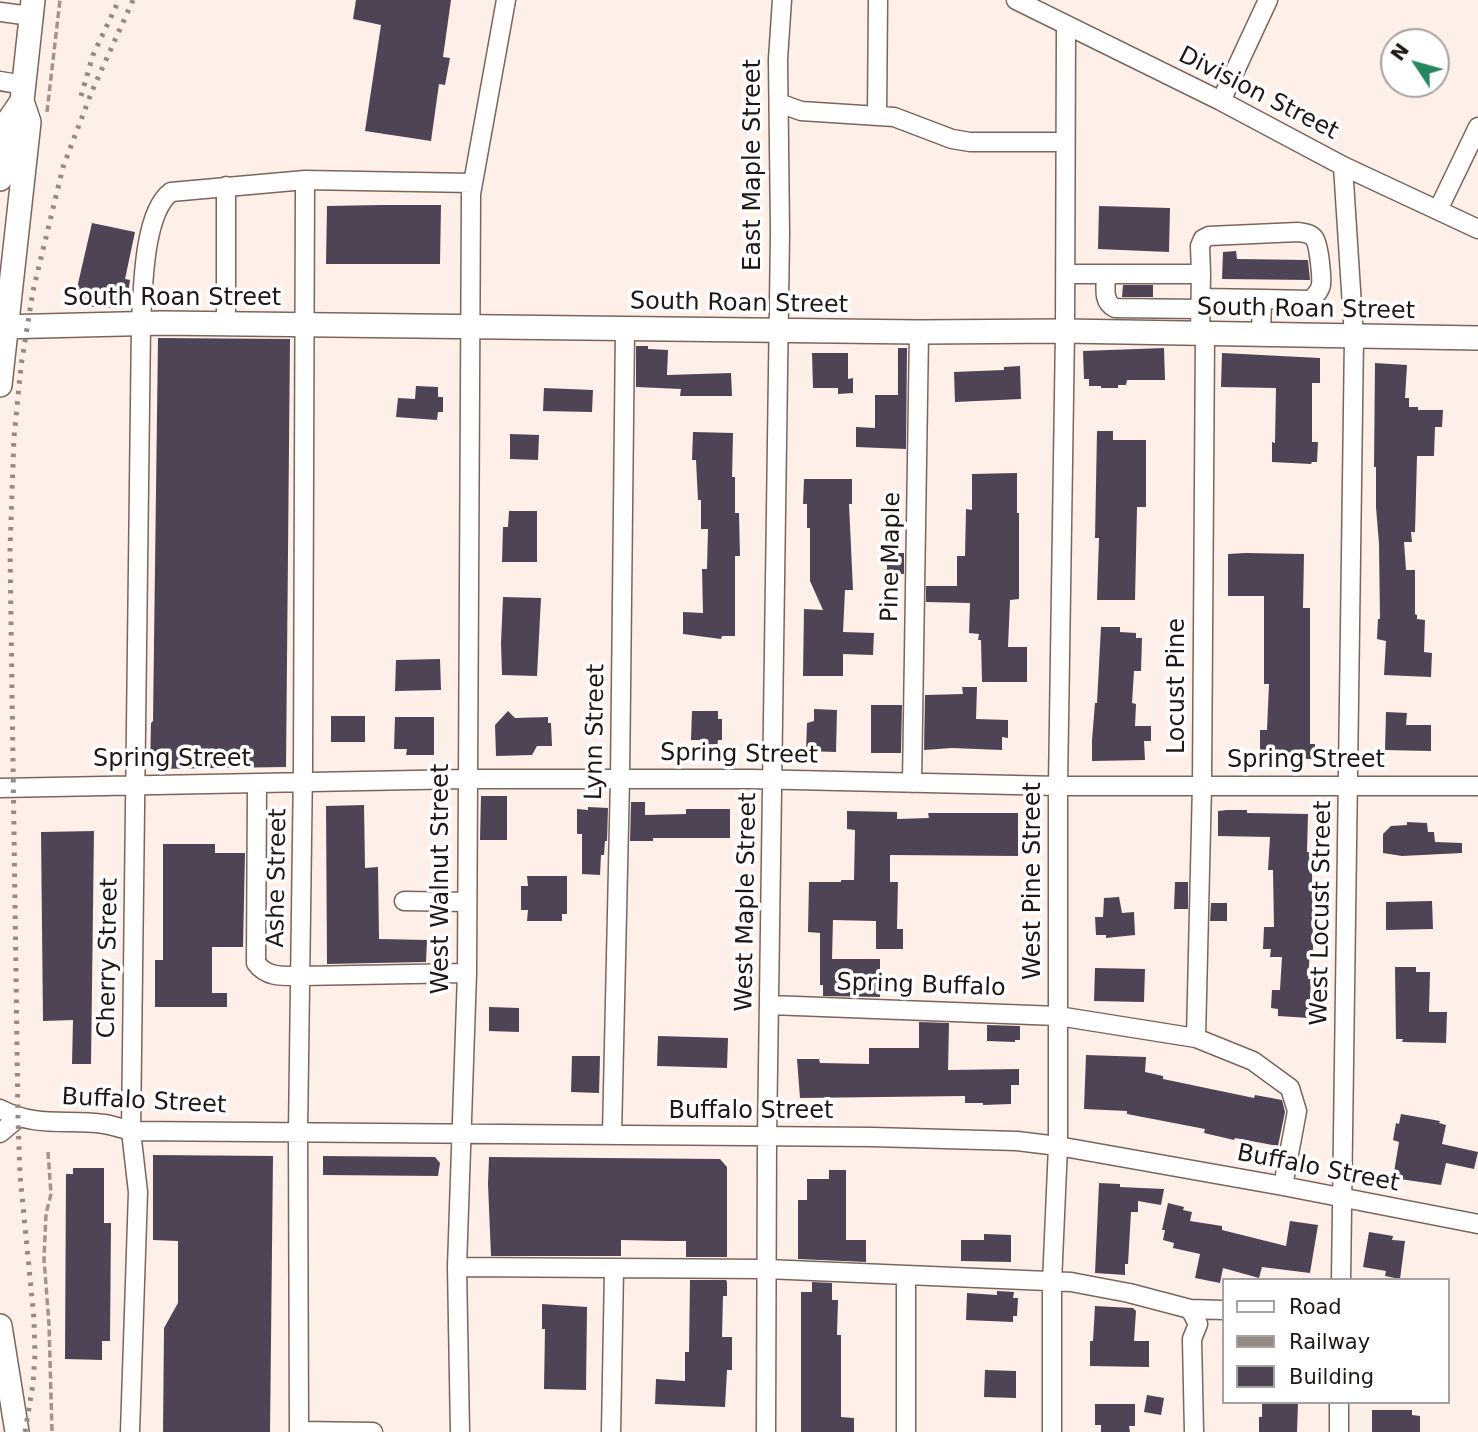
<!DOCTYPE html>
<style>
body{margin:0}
#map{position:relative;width:1478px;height:1432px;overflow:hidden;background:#feefe8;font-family:"DejaVu Sans",sans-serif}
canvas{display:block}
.legend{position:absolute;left:1222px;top:1278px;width:228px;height:126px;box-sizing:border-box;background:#fff;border:2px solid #a6a2a1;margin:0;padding:9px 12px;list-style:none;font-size:21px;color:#201714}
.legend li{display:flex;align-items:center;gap:14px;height:35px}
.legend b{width:35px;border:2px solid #a6a2a1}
.north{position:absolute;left:1380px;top:28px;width:70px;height:70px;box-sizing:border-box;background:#fff;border:2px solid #a6a2a1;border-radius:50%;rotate:306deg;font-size:19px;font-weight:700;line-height:28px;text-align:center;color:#201714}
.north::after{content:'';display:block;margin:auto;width:24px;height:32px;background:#26875f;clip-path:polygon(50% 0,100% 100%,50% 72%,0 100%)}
</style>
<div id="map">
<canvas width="1478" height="1432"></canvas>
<ul class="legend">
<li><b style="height:9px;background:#fff"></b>Road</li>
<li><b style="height:9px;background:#958984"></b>Railway</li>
<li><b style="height:19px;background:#4e4455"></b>Building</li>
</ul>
<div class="north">N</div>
</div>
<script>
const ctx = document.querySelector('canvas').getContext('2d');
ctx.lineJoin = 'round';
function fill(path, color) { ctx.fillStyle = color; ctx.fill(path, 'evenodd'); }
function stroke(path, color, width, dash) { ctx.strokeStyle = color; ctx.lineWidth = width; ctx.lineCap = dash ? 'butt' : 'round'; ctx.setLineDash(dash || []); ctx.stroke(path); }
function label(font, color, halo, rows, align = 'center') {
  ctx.font = font + ' "DejaVu Sans",sans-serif'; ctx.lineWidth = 7; ctx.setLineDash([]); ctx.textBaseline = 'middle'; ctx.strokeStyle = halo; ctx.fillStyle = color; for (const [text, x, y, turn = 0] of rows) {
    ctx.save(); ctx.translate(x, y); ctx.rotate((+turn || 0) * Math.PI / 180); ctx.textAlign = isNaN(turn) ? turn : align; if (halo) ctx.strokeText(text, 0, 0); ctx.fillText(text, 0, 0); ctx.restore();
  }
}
const building = new Path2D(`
 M356 0H451L443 57 450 58 445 85 439 84 431 141 365 131 381 25 353 19Z
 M381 205H441L440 264H326L327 206Z
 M1099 206 1170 208 1169 252 1098 249Z
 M92 223 135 232 125 279 130 280 126 306 119 305V308L78 306 79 303 74 301Z
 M1236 251 1237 259 1308 260 1310 280 1222 279 1223 252Z
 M1123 285H1153V297H1122Z
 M158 338 290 339 286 767 150 769 151 723 153 721Z
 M636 346H648V349L668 350 667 375 731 373 732 396H680L681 389 636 387Z
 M898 348H907L906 449 856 447V427L875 428V395H898Z
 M1164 348 1165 380H1127L1126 385H1118V388H1101V386H1089V379H1084L1083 351Z
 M812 353H848V379L853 378V393L838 394V388H813Z
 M1222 353 1320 358V383H1312V442H1318L1317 462H1312L1311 464 1272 462V442L1275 443 1276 388 1221 387Z
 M1375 363 1407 365 1405 398H1409V407H1418V410H1443L1442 427H1435L1434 456H1417L1415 532H1411L1412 542H1404L1406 570H1415V614L1417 615V619L1425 620 1424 652 1432 653 1431 677 1384 675 1386 641 1377 639 1378 619H1380L1379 544 1376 507V467H1374Z
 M1020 366 1021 399 955 402 954 372 1004 370V367Z
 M416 386 438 387V397H443V412H438L437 420 396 417 398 398 415 399Z
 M544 388 593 390 592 412 543 411Z
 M1097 431H1113V440H1146V507H1137L1135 600H1097L1099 538H1095Z
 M693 432 733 433 732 477H735V513H739L740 556H735V636H722L721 639 683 634V612L703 613 702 569H707L708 529H701V500H698L696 460H692Z
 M510 434 539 435 538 460 510 459Z
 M1017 473V513H1019V599L1010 600 1008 647H1027V682H982L981 640H978L979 634 969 633 970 603 926 602V586H957V556H965L966 509 972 510V474Z
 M804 479H852V504H849L853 590H845L843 632 874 633 873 655 843 654V676H803L804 609 823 610 810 581V528H807V504H803Z
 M509 511H537V562H502L503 527H508Z
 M887 553H904V574H887Z
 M1245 553 1304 554 1303 608H1310V744H1315V759L1260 758V730H1267L1269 684H1264V596H1228V554Z
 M503 597 541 598 537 676 502 675 501 643Z
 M1101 627H1120V632L1136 633V638H1142L1141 671H1134L1132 703 1136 704 1135 726H1151V741H1144L1145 760 1092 761V740L1095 703H1097Z
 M440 659 441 690 395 691 396 660Z
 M962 687H977L976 719 1008 720V738L1002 737V750L952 748 924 750 925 695 963 694Z
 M871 705H902L901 753H871Z
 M814 709 837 710 836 752 806 751 807 723 814 721Z
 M508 711 515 718 548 717V723H551L552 746H537L532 755 496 756 495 725Z
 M692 711H718V719H722V740H718L717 748H704V740H691Z
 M1386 712 1407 713 1406 725H1431V751L1385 750Z
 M331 716H365V742H331Z
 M395 717H434V755H406L407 749H394Z
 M481 796H507V840H480Z
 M631 802H645V815L686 814V809H730V838H653V841H630Z
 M364 805 365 868 378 867 379 939 427 940 426 962 327 964 326 806Z
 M588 807 608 808 607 841H605L604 855H601L600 875 582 874V834H577V809L588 810Z
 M1227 810H1247V813L1308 814 1307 852 1317 853 1316 872H1312L1313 950H1310L1308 979H1311L1309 1018 1278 1016V1009L1271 1008 1272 990H1280L1282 957H1270L1271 949H1263L1264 927H1274L1273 870H1268L1270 837 1218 836V811Z
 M847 811 897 812V819L929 818 928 813H1018V856L890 855V882H898L897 929H903V949H876V921L833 920 832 959H880V997L823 996V985H820V933L808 932 809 882H841V880H854L855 830 847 829Z
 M1407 822 1427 823 1428 832H1434L1435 842 1462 843V853L1402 856 1383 853V834L1391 826 1407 825Z
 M94 831 91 1064H72L73 1020 43 1021 41 832Z
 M163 844H215V853H245L243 947H212V993H227V1007H155V960H163Z
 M527 876H567V914H562V921H527L528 910H521V886H528Z
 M1175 882H1188V909H1174Z
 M1119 897 1122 913 1134 912 1135 935 1106 938V935H1096L1095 917H1103L1104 898Z
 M1432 901 1433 929 1386 930V902Z
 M1211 903H1227V921H1210Z
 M1395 967H1416V972H1430L1429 1012H1447L1446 1043 1402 1042 1403 1039H1396Z
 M1095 968 1145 969 1144 1002 1094 1001Z
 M489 1007 519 1008V1032L489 1031Z
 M919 1022 949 1023 948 1070 1019 1069V1085H1011V1104L983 1105V1103H965V1096L800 1098 797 1059H819L820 1063 869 1064V1048H919Z
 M987 1025 1020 1026V1040H1015V1042L987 1041Z
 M658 1036 728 1038 727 1068 657 1066Z
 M1086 1055 1146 1057 1145 1072 1163 1076V1079L1254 1098 1255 1095 1282 1100 1285 1112 1278 1146 1235 1138 1234 1140 1204 1133 1205 1129 1127 1114V1111L1084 1109Z
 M572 1056H600L599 1093 571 1092Z
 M1401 1114 1440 1121 1439 1123 1446 1125 1442 1144 1478 1152 1474 1169 1446 1163 1441 1185 1393 1178 1399 1142 1393 1140 1396 1123 1399 1124Z
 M153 1155 273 1156 270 1432H163L164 1328 178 1303V1241L153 1240Z
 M323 1156 435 1157 440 1163 438 1176 323 1175Z
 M489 1157 720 1159 727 1167V1257H686V1241H669L621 1240V1256H491L488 1184Z
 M73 1168H104V1223H111L110 1341H102V1360L65 1359 66 1174H73Z
 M829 1170H846V1240H866V1262L798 1259V1200H807V1179H829Z
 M1099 1183 1120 1184V1187L1164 1189 1161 1205 1138 1201V1212H1131L1128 1264H1125V1275L1095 1273Z
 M1168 1203 1184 1207 1183 1210 1192 1212 1190 1221 1222 1226V1230L1286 1246 1290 1221 1318 1225 1310 1273 1262 1267 1259 1278 1223 1268 1220 1283 1195 1278 1200 1254 1173 1248 1174 1243 1163 1240 1165 1230H1162Z
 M1369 1232 1393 1236 1392 1240 1405 1241 1400 1279 1385 1276 1386 1271 1363 1267Z
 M984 1234 1011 1235V1262L961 1261V1240H984Z
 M690 1280H726L727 1282V1296H723L722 1337H732V1370H727L725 1407 655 1404 656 1379 685 1381V1352H689Z
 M812 1282 832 1283V1300H838L837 1335H841V1417L854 1418V1432H801V1292H812Z
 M997 1291 1014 1292 1013 1298H1018L1017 1316H1013V1322L966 1320 967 1293 997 1295Z
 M542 1304 587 1307 586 1390 544 1389 545 1329H542Z
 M1095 1306 1133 1308 1136 1311 1134 1341H1149V1367L1090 1366V1341H1093Z
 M985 1370 1016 1371V1398L984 1397Z
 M1147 1395 1164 1398 1161 1415 1144 1412Z
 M1262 1402H1298L1297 1432H1259V1417H1262Z
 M1095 1404H1135V1426H1129L1130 1432H1101V1425H1095Z
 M1372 1410H1412V1415L1420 1416V1432H1372Z`);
const path = new Path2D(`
 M47 112 60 0
 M48 1152 51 1194 46 1214 44 1259 49 1324 52 1432`);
const minor = new Path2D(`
 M1016 0 1221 101 1343 166 1478 229
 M0 12 31 16
 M0 81 24 85
 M1221 101 1268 0
 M779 103 801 111 894 117 952 139 970 142H1064
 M877 115 878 0
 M226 186V325
 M1438 210 1478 127
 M1065 274H1201L1200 334
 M1106 274C1106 287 1102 302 1115 308L1200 309
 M1201 274 1200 246 1203 239 1209 236 1298 232C1304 233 1310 233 1314 238 1319 244 1322 277 1321 285 1320 291 1315 296 1311 300L1262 299
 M1201 298 1262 299 1261 335
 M912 783 919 332
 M257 784 256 963C267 978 284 976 301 976L467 973
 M0 788 466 779H751L1058 786H1478
 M404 901 467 902
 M770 1005 1058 1016 1196 1038 1253 1061 1290 1088 1297 1111 1283 1186
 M1196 1038 1202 785 1205 334
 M0 1109C37 1128 65 1119 104 1124 113 1125 122 1129 131 1131L873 1137 1017 1141 1058 1146 1283 1186 1478 1224
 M0 1133 18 1118
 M612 1135 620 779 625 329
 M457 1267 766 1269 1071 1282 1129 1293 1190 1309 1224 1310
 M906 1275V1432
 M1341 1280 1354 337 1343 166
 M1190 1309 1198 1324 1192 1339 1194 1432
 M299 1431 373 1432
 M130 1432 138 1192 131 1131 141 324C143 290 143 213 171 192L305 180 472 183
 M299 1432 298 1132 303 766 305 180
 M460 1432 457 1267 467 973 471 194 506 0
 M611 1432 614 1270
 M766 1432 767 1137 780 233 778 59 782 0
 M1052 1432V1283L1058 1146V786L1065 331 1066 25
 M1339 1432V1402`);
const major = new Path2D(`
 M0 179 9 120 22 101
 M0 327 163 323 919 332 1065 331 1478 338
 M0 385 29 122 22 101 33 0
 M0 1326 17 1432`);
const rail = new Path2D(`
 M81 96 93 55 119 0
 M25 1432 33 1384 35 1355 34 1319 20 1175 18 1118 10 549 14 437 21 366 33 291 63 167 92 91 133 0`);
const streetNames = [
 ["Division Street",1258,94,27],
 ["East Maple Street",754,165,-90],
 ["South Roan Street",172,299],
 ["South Roan Street",739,304,1],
 ["South Roan Street",1306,310,1],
 ["Pine Maple",892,557,-89],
 ["Locust Pine",1178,686,-90],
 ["Lynn Street",596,732,-89],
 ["Spring Street",739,755,1],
 ["Spring Street",172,760],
 ["Spring Street",1306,761],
 ["Ashe Street",278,878,-89],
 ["West Walnut Street",442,879,-90],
 ["West Pine Street",1034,881,-90],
 ["West Maple Street",747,902,-89],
 ["West Locust Street",1322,913,-89],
 ["Cherry Street",109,958,-89],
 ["Spring Buffalo",921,986,2],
 ["Buffalo Street",144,1102,3],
 ["Buffalo Street",751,1112],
 ["Buffalo Street",1318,1169,11]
];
fill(building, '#4e4455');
stroke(minor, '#7a655b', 21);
stroke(major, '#7a655b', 26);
stroke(path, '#a0948e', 3.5, [7, 3.5]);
stroke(minor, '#fff', 18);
stroke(major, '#fff', 23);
stroke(rail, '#958984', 5, [3.5, 7]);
label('24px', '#201714', '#fff', streetNames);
</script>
